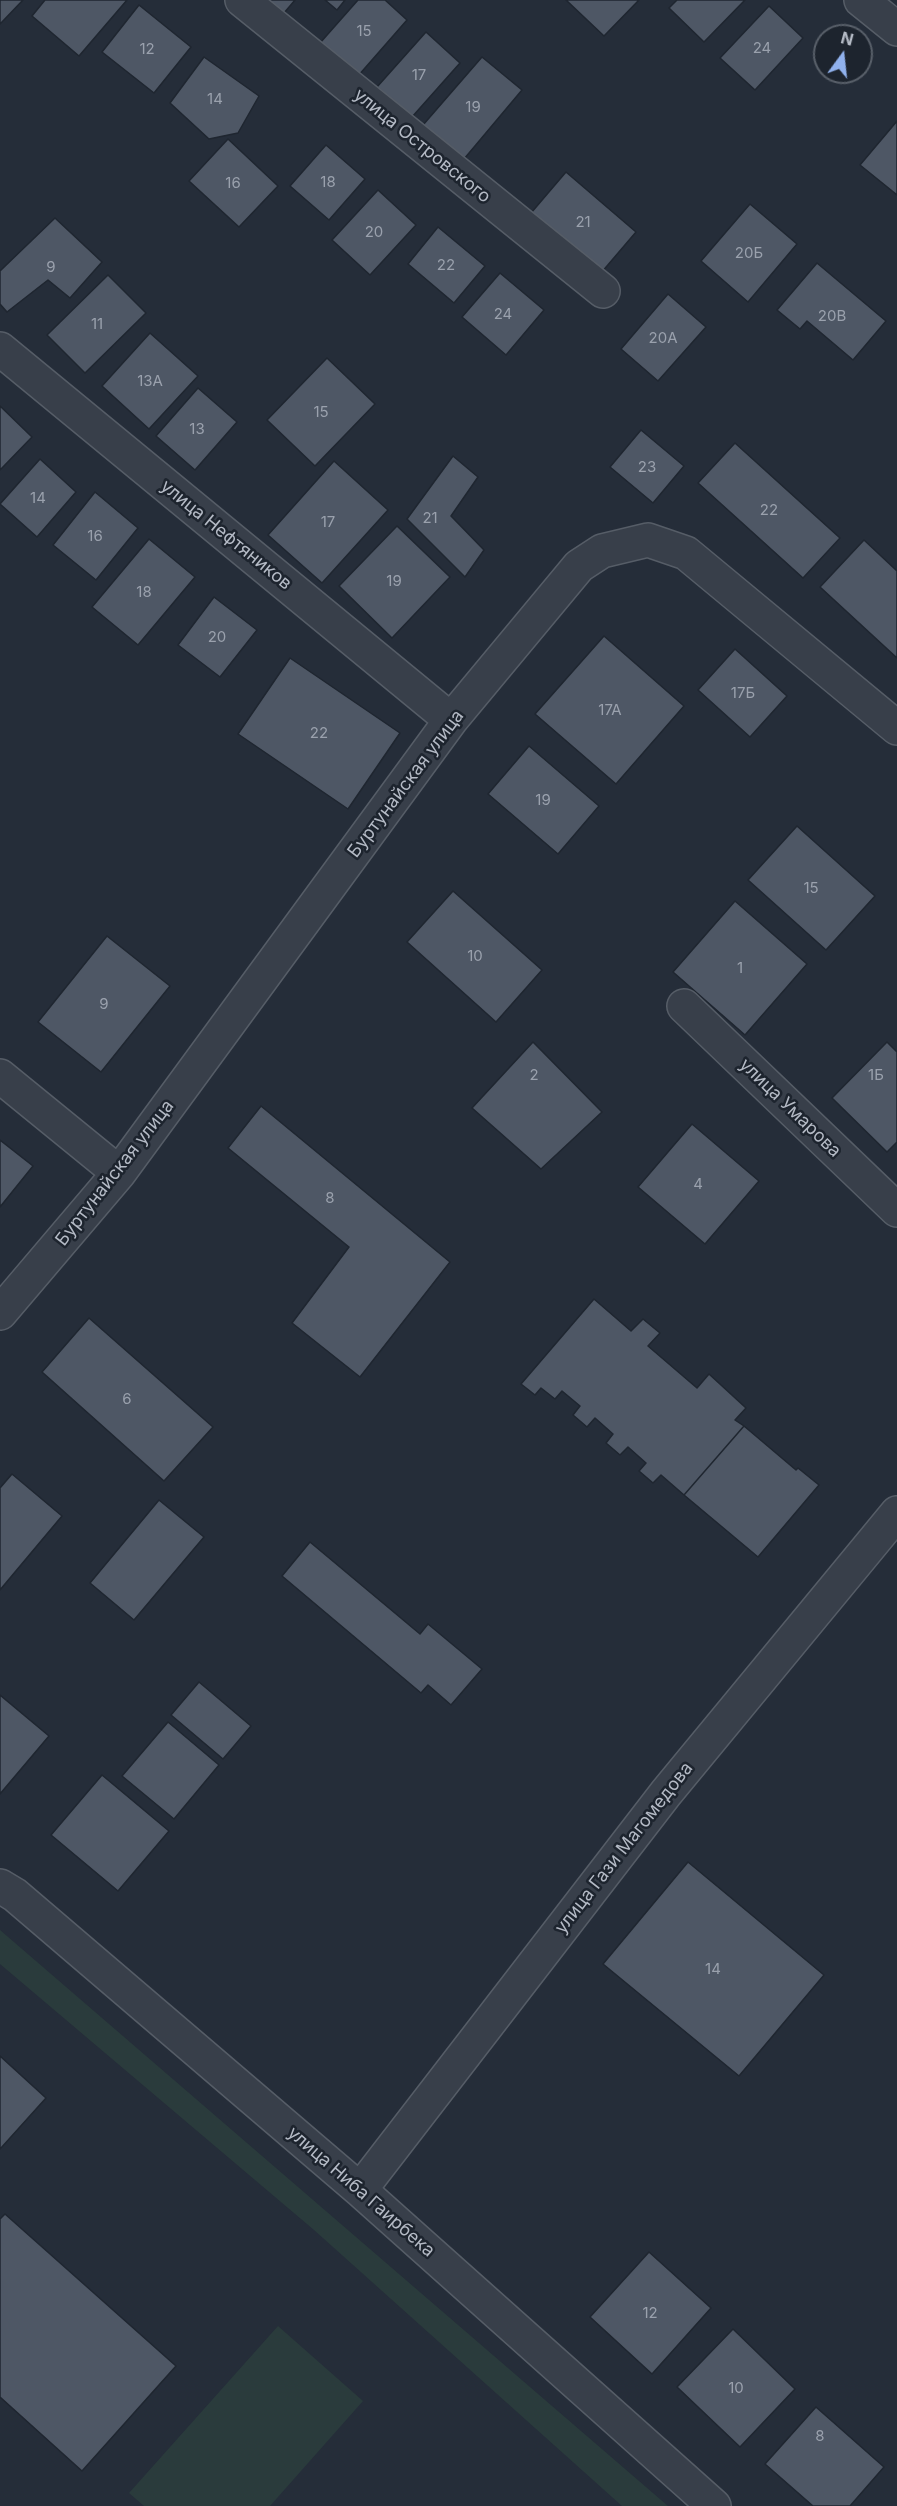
<!DOCTYPE html>
<meta charset="utf-8">
<style>
body{margin:0}
#map{position:relative;width:897px;height:2506px;overflow:hidden;background:#252d39;font-family:Inter,sans-serif}
canvas{display:block}
.north{position:absolute;left:813px;top:24px;width:60px;height:60px;box-sizing:border-box;background:#1d242e;border:2px solid #59606a;border-radius:50%;rotate:15deg;font-size:16px;font-weight:700;line-height:24px;text-align:center;color:#b4bac5}
.north::after{content:'';display:block;margin:auto;width:21px;height:27px;background:#90b1ed;clip-path:polygon(50% 0,100% 100%,50% 72%,0 100%)}
</style>
<div id="map">
<canvas width="897" height="2506"></canvas>
<div class="north">N</div>
</div>
<script>
const ctx = document.querySelector('canvas').getContext('2d');
ctx.lineJoin = 'round';
function fill(path, color) { ctx.fillStyle = color; ctx.fill(path, 'evenodd'); }
function stroke(path, color, width, dash) { ctx.strokeStyle = color; ctx.lineWidth = width; ctx.lineCap = dash ? 'butt' : 'round'; ctx.setLineDash(dash || []); ctx.stroke(path); }
function label(font, color, halo, rows, align = 'center') {
  ctx.font = font + ' Inter,sans-serif'; ctx.lineWidth = 5; ctx.setLineDash([]); ctx.textBaseline = 'middle'; ctx.strokeStyle = halo; ctx.fillStyle = color; for (const [text, x, y, turn = 0] of rows) {
    ctx.save(); ctx.translate(x, y); ctx.rotate((+turn || 0) * Math.PI / 180); ctx.textAlign = isNaN(turn) ? turn : align; if (halo) ctx.strokeText(text, 0, 0); ctx.fillText(text, 0, 0); ctx.restore();
  }
}
const green = new Path2D(`
 M0 1930 668 2506H622L314 2230 0 1964Z
 M278 2326 363 2401 270 2506H144L129 2493Z`);
const building = new Path2D(`
 M0 0H23L0 24Z
 M45 0H127L79 56 32 16Z
 M265 0H295L284 13Z
 M325 0H345L337 10Z
 M358 0H385L407 20 358 76 320 43Z
 M566 0H639L604 36Z
 M677 0H745L704 42 669 8Z
 M139 5 191 47 154 93 102 52Z
 M769 6 803 38 755 90 720 58Z
 M426 32 460 63 412 117 377 87Z
 M204 57 259 96 238 133 209 139 170 103Z
 M482 57 522 90 464 159 423 125Z
 M897 121V195L860 165Z
 M228 139 278 186 239 227 189 181Z
 M326 145 365 179 329 220 290 186Z
 M566 172 636 232 601 273 531 213Z
 M378 190 416 225 370 275 332 240Z
 M750 204 797 244 748 302 701 261Z
 M55 218 102 262 70 298 48 280 7 312 0 304V271Z
 M438 227 485 266 454 303 408 264Z
 M817 263 886 321 853 360 807 321 800 329 777 310Z
 M500 273 544 310 506 355 462 317Z
 M108 275 146 313 85 373 47 335Z
 M668 294 706 327 658 381 621 349Z
 M150 333 198 376 149 429 102 386Z
 M327 358 375 404 315 466 267 420Z
 M198 388 237 422 195 470 156 436Z
 M0 406 32 437 0 470Z
 M641 430 684 466 653 503 610 467Z
 M735 443 840 538 803 578 698 483Z
 M453 456 478 477 451 516 484 550 465 577 407 519Z
 M40 459 76 492 37 537 0 504Z
 M334 461 388 510 322 583 268 535Z
 M95 492 138 528 96 580 53 545Z
 M397 526 450 577 392 638 339 586Z
 M149 539 195 577 138 645 92 607Z
 M864 540 897 571V658L820 587Z
 M214 597 257 630 220 677 178 645Z
 M604 636 684 706 616 784 535 714Z
 M735 649 787 696 750 737 698 690Z
 M290 658 400 733 348 809 238 734Z
 M529 746 599 806 558 854 488 794Z
 M797 826 875 896 826 950 748 880Z
 M453 891 542 970 496 1022 407 942Z
 M735 901 807 964 745 1035 673 972Z
 M107 936 170 986 101 1072 38 1022Z
 M533 1042 602 1112 541 1169 472 1108Z
 M887 1042 897 1052V1142L887 1152 832 1098Z
 M261 1106 450 1262 360 1377 292 1323 349 1247 228 1148Z
 M692 1124 759 1181 705 1244 638 1187Z
 M0 1140 33 1166 0 1207Z
 M594 1299 631 1331 643 1319 660 1333 648 1346 697 1388 709 1374 746 1408 735 1420 744 1426 684 1495 661 1475 653 1483 639 1471 646 1463 628 1447 620 1455 606 1443 613 1434 595 1418 587 1427 573 1415 580 1406 562 1391 555 1399 541 1388 535 1395 521 1384Z
 M89 1318 213 1427 164 1481 42 1372Z
 M744 1426 796 1470 798 1468 819 1485 758 1557 684 1495Z
 M12 1474 62 1516 0 1590V1488Z
 M159 1500 204 1537 134 1620 90 1583Z
 M310 1542 420 1634 428 1624 482 1669 451 1705 428 1685 421 1693 282 1576Z
 M199 1682 251 1726 223 1759 171 1715Z
 M0 1695 49 1736 0 1794Z
 M168 1722 219 1765 174 1819 122 1776Z
 M102 1775 169 1831 118 1891 51 1835Z
 M688 1862 824 1975 739 2076 603 1964Z
 M0 2056 46 2098 0 2149Z
 M5 2214 176 2366 82 2471 0 2397V2219Z
 M649 2252 711 2308 652 2374 590 2317Z
 M733 2329 795 2389 740 2447 677 2387Z
 M816 2407 884 2467 850 2506H813L765 2464Z`);
const minor = new Path2D(`
 M242 0 603 291
 M861 0 897 29
 M0 349 451 720
 M684 1006 897 1210
 M0 1076 119 1173
 M0 1313 119 1173 451 720 579 566 602 551 648 540 686 553 897 728
 M0 1886 15 1895 360 2190 714 2506
 M360 2190 666 1793 897 1513`);
const numberNames = [
 ["15",364,31],
 ["24",762,48],
 ["12",147,49],
 ["17",419,75],
 ["14",215,99],
 ["19",473,107],
 ["18",328,182],
 ["16",233,183],
 ["21",583,222],
 ["20",374,232],
 ["20Б",749,253],
 ["22",446,265],
 ["9",51,267],
 ["24",503,314],
 ["20В",832,316],
 ["11",97,324],
 ["20А",663,338],
 ["13А",150,381],
 ["15",321,412],
 ["13",197,429],
 ["23",647,467],
 ["14",38,498],
 ["22",769,510],
 ["21",430,518],
 ["17",328,522],
 ["16",95,536],
 ["19",394,581],
 ["18",144,592],
 ["20",217,637],
 ["17Б",743,693],
 ["17А",610,710],
 ["22",319,733],
 ["19",543,800],
 ["15",811,888],
 ["10",475,956],
 ["1",740,968],
 ["9",104,1004],
 ["2",534,1075],
 ["1Б",876,1075],
 ["4",698,1184],
 ["8",330,1198],
 ["6",127,1399],
 ["14",713,1969],
 ["12",650,2313],
 ["10",736,2388],
 ["8",820,2436]
];
const streetNames = [
 ["улица Островского",422,146,39],
 ["улица Нефтяников",226,535,39],
 ["Буртунайская улица",406,784,-53],
 ["улица Умарова",790,1108,44],
 ["Буртунайская улица",115,1173,-52],
 ["улица Гази Магомедова",624,1848,-52],
 ["улица Ниба Гаирбека",361,2192,41]
];
fill(green, '#2a3b3c');
fill(building, '#4e5765');
stroke(building, '#1f2630', 1.5);
stroke(minor, '#565d67', 36);
stroke(minor, '#383f4a', 33);
label('15px', '#9aa1ad', null, numberNames);
label('18px', '#b4bac5', '#1d242e', streetNames);
</script>
